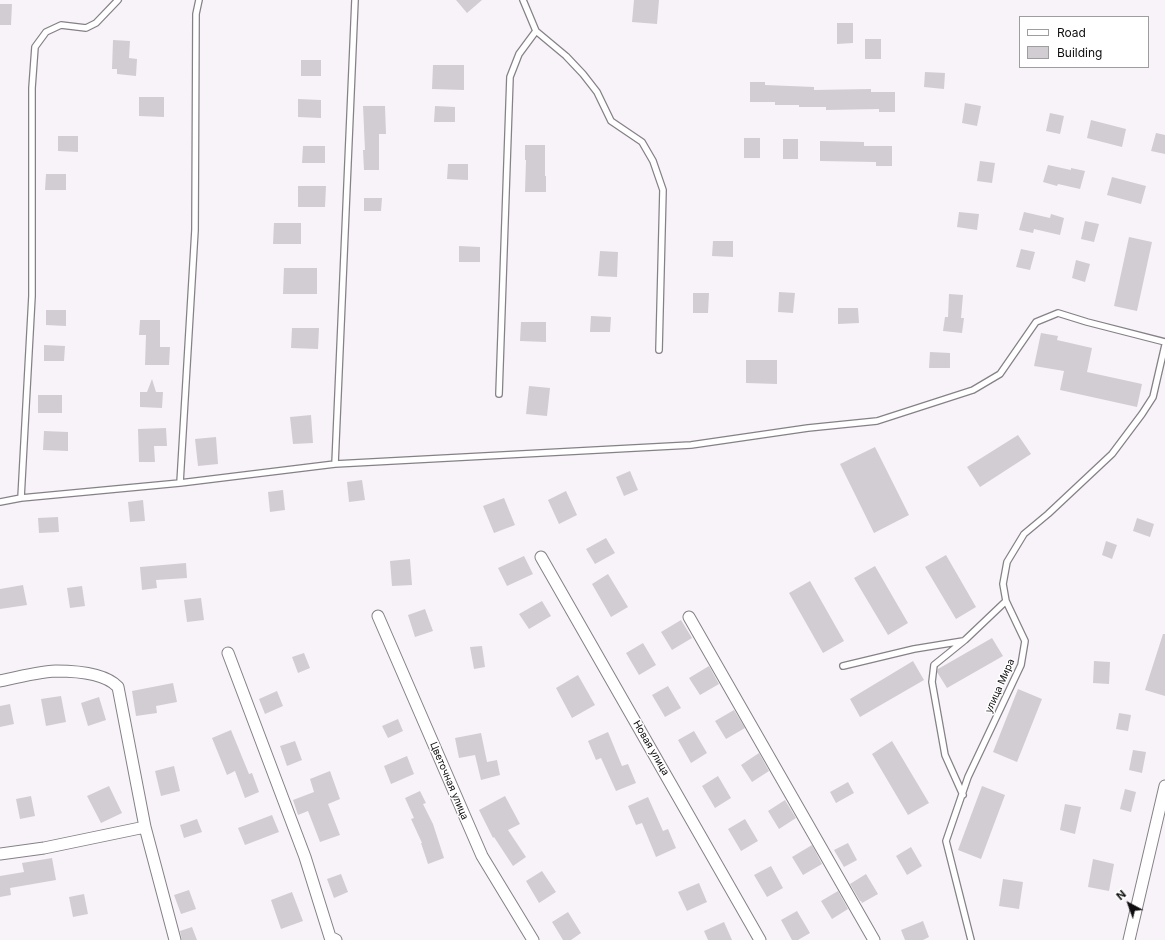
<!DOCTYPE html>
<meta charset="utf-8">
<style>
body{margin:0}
#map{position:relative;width:1165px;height:940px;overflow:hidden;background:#f8f3f9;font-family:Inter,sans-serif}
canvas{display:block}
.legend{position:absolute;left:1019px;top:16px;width:130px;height:52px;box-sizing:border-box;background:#fff;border:1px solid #9f9e9f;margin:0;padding:5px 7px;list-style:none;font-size:12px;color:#0f0d0f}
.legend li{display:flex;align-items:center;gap:8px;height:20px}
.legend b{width:20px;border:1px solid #9f9e9f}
.north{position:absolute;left:1109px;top:884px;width:40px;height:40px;-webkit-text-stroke:3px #fff;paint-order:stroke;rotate:319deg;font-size:11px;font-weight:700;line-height:16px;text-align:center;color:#0f0d0f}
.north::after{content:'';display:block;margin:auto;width:14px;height:18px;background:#0f0d0f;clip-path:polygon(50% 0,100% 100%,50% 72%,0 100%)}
</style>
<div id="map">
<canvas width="1165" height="940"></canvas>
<ul class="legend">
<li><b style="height:5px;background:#fff"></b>Road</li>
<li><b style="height:11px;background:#d2cdd3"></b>Building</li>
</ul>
<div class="north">N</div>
</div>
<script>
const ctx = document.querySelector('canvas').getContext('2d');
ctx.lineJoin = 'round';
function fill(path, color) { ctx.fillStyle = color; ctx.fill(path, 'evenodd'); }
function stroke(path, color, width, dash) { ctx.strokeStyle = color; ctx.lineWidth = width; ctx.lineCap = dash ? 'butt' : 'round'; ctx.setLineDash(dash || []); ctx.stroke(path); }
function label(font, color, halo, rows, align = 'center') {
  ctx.font = font + ' Inter,sans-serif'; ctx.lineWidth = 3; ctx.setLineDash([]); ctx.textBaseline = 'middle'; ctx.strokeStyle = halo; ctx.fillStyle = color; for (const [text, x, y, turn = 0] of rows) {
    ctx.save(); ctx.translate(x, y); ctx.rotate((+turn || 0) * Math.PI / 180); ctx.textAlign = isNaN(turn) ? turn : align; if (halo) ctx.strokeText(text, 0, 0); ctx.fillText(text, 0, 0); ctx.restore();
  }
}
const building = new Path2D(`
 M456 0H482L467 13Z
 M634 0H659L657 24 632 22Z
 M0 4H12L11 25H0Z
 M837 23H853V43L837 44Z
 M865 39H881V59H865Z
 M113 40 130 41 129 58 137 59 136 76 117 74V69H112Z
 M301 60H321V76H301Z
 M433 65H464V90L432 89Z
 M925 72 945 73 944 89 924 87Z
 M750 82H765V85L814 87V90L871 89V92H895V112H879V109L826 110V107H799V105H775V102H750Z
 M139 97H164V117L139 116Z
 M298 99 321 100V118L298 117Z
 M965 103 981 106 977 126 962 123Z
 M363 106H385L386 134H379V170H364L363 150H365Z
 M435 106 455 107V122H434Z
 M1050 113 1064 116 1060 134 1046 131Z
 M1091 120 1126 129 1122 147 1087 138Z
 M1156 133 1165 135V154L1151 151Z
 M58 136H78V152L58 151Z
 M744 138H760V158H744Z
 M783 139H798V159H783Z
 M820 141 864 142V146H892V166H876V162L820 161Z
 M525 145H545V176H546V192H525L526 160H525Z
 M303 146H325V163H302Z
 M980 161 995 163 992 183 977 181Z
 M448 164H468V180L447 179Z
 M1048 165 1071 170V168L1085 171 1080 189 1058 184 1057 186 1043 182Z
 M46 174H66V190H45Z
 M1112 177 1146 186 1141 204 1107 195Z
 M298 186H326L325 207H298Z
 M364 198H382L381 211H364Z
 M959 212 979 214 977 230 957 227Z
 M1024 212 1050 218 1051 214 1064 218 1060 235 1034 229 1033 233 1019 230Z
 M1085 221 1099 224 1094 242 1081 239Z
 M274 223H301V244H273Z
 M1129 237 1152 242 1137 311 1114 306Z
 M713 241H733V257L712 256Z
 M459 246 480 247V262H459Z
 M1021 249 1035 252 1030 270 1016 267Z
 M600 251 618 252 617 277 598 276Z
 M1076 260 1090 264 1085 282 1072 278Z
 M284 268H317V294H283Z
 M779 292 795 293 793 313 778 312Z
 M693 293H709L708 313H693Z
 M949 294 963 295 961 318H964L962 333 943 331 945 317H948Z
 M838 308H858L859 323 838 324Z
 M46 310H66V326L46 325Z
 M591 316 611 317 610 332H590Z
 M140 320H160V347H170L169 365H145L146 335H139Z
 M521 322H546V342L520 341Z
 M292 328H319L318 349 291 348Z
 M1041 333 1058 336 1057 340 1092 348 1087 372 1142 384 1137 407 1060 390 1064 371 1034 366Z
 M44 345 65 346 64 361H44Z
 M930 352 950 353V368H929Z
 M746 360H777V384L746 383Z
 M152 379 156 392H163L162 408 140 407V392H147Z
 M529 386 550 388 547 416 526 414Z
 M38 395H62V413H38Z
 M311 415 313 443 293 444 290 417Z
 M166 428 167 446H154L155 462H139L138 429Z
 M44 431 68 432V451L43 450Z
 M1018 435 1031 454 980 487 967 467Z
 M216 437 218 464 198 466 195 439Z
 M875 447 909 515 874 533 840 464Z
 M630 471 638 490 624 496 616 477Z
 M362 480 365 500 349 502 347 482Z
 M283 490 285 510 270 512 268 492Z
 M566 491 577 515 559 524 548 500Z
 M504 498 515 525 494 533 483 506Z
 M143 500 145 521 130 522 128 502Z
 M58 517 59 532 39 533 38 518Z
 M1137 518 1154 524 1150 537 1133 531Z
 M606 538 615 553 595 564 586 549Z
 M1106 541 1117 545 1112 559 1102 555Z
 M946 555 976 607 956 619 925 567Z
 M524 556 533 574 507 586 498 568Z
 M410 559 412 585 392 586 390 561Z
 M186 563 187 578 156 580 157 588 142 590 140 567Z
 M875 566 908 623 888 635 854 578Z
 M608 574 628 607 611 617 592 584Z
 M810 581 844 641 823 653 789 593Z
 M23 585 27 605 0 609V589Z
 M82 586 85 606 70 608 67 588Z
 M201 598 204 620 187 622 184 600Z
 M542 601 551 616 529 629 519 614Z
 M425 609 433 631 415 637 408 615Z
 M681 620 692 638 672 650 661 632Z
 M1163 634H1165V696L1145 690Z
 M992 638 1003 656 947 688 937 672 938 669Z
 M643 643 656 665 639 675 626 653Z
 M482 646 485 667 474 669 470 647Z
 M304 653 310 668 298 673 292 657Z
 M913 661 924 680 860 717 850 699Z
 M1094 661 1110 662 1109 684 1093 683Z
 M709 666 719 684 700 695 689 678Z
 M578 675 595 705 572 718 556 688Z
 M173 683 177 702 156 706 157 713 136 716 132 691Z
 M668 686 681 708 665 717 652 695Z
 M1018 689 1042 699 1017 762 993 752Z
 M277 691 283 706 265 714 259 699Z
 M61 696 66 722 46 726 41 699Z
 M99 697 106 720 88 726 81 703Z
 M10 704 14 724 0 727V706Z
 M734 710 745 728 726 739 715 721Z
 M1119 713 1131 715 1128 731 1116 729Z
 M398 719 403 731 388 738 382 726Z
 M231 730 249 774 252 773 259 792 245 798 235 771 227 775 212 738Z
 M694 731 707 753 691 763 678 740Z
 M608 732 622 766 628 764 636 783 616 791 601 758 596 760 588 741Z
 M481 733 487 762 497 760 500 775 481 780 475 755 459 758 455 738Z
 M295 741 302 760 287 766 280 746Z
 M892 741 929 803 908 815 872 754Z
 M1133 750 1146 752 1142 773 1129 770Z
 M759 753 769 771 752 782 741 765Z
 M407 756 414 774 391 784 384 766Z
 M174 766 180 791 161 796 155 771Z
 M330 771 340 799 328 804 340 835 320 842 308 811 298 815 293 800 314 792 310 779Z
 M718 776 731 798 715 808 702 786Z
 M848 782 854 793 836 803 830 792Z
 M109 786 122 813 101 823 87 796Z
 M982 786 1005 795 981 859 958 850Z
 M1125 789 1136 792 1131 812 1120 809Z
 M420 791 426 803 423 804 433 824 444 858 428 864 421 843H422L411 819 414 818 405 798Z
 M31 796 35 816 20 819 16 799Z
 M505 796 520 824 508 830 526 857 513 866 494 837 493 838 479 810Z
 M648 797 663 831 668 829 676 848 656 857 642 823 636 825 628 806Z
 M785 800 796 818 779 829 768 811Z
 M1065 804 1081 807 1075 834 1060 830Z
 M272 815 279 832 245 845 238 828Z
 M197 819 202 832 184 838 180 825Z
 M745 819 758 841 741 851 728 829Z
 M848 843 857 860 844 867 834 850Z
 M812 845 822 864 803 875 792 857Z
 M911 847 922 866 907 875 896 856Z
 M52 858 56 880 10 888 11 895 0 897V876L24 872 22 863Z
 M1093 859 1114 864 1109 891 1088 887Z
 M771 866 783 888 767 897 754 875Z
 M542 871 556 892 539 903 526 881Z
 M341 874 348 892 334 898 327 879Z
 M866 874 878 894 862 903 861 901H860L850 884Z
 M1003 879 1023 882 1019 909 999 906Z
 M699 883 707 902 687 911 678 892Z
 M189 890 196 909 181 914 174 895Z
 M838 891 848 909 832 919 821 901Z
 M292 892 303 921 281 929 271 900Z
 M84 894 88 914 73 917 69 897Z
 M797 911 810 933 798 940H792L781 920Z
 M568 912 581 933 571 940H563L552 922Z
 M923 921 929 937 923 940H905L901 930Z
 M724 922 732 940H708L704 931Z
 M192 927 197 940H182L180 931Z`);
const service = new Path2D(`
 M536 31 566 56 583 74 597 92 611 121 642 142 653 161 663 190 659 350
 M499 394 510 77 519 54 536 31 523 0
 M335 464 355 0
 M180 483 195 230 196 14 199 0
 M21 498 32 296V88L35 47 46 32 61 25 86 28 96 23 118 0
 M0 502 21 498 180 483 335 464 691 445 808 428 877 421 973 390 1000 374 1036 322 1058 313 1087 322 1165 342
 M843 666 914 649 963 641
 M963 795 945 755 932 682 934 665 965 640 1006 601
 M971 940 946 841 968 777 1021 665 1025 641 1006 601 1003 584 1007 562 1024 534 1048 514 1112 454 1142 414 1153 397 1165 345`);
const minor = new Path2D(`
 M541 557 760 940
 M378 616 482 856 533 940
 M689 617 874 940
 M228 653 305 857 330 937 336 940
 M0 681C18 677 38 672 56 671 74 671 105 673 118 687L145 827 175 940
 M0 854 44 848 145 827
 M1129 940 1165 786`);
const streetNames = [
 ["улица Мира",1000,686,-66],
 ["Новая улица",651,748,60],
 ["Цветочная улица",449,781,67]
];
fill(building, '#d2cdd3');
stroke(service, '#858186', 8);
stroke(minor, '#858186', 13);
stroke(service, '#fff', 5.5);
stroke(minor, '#fff', 11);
label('10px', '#0f0d0f', '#fff', streetNames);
</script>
